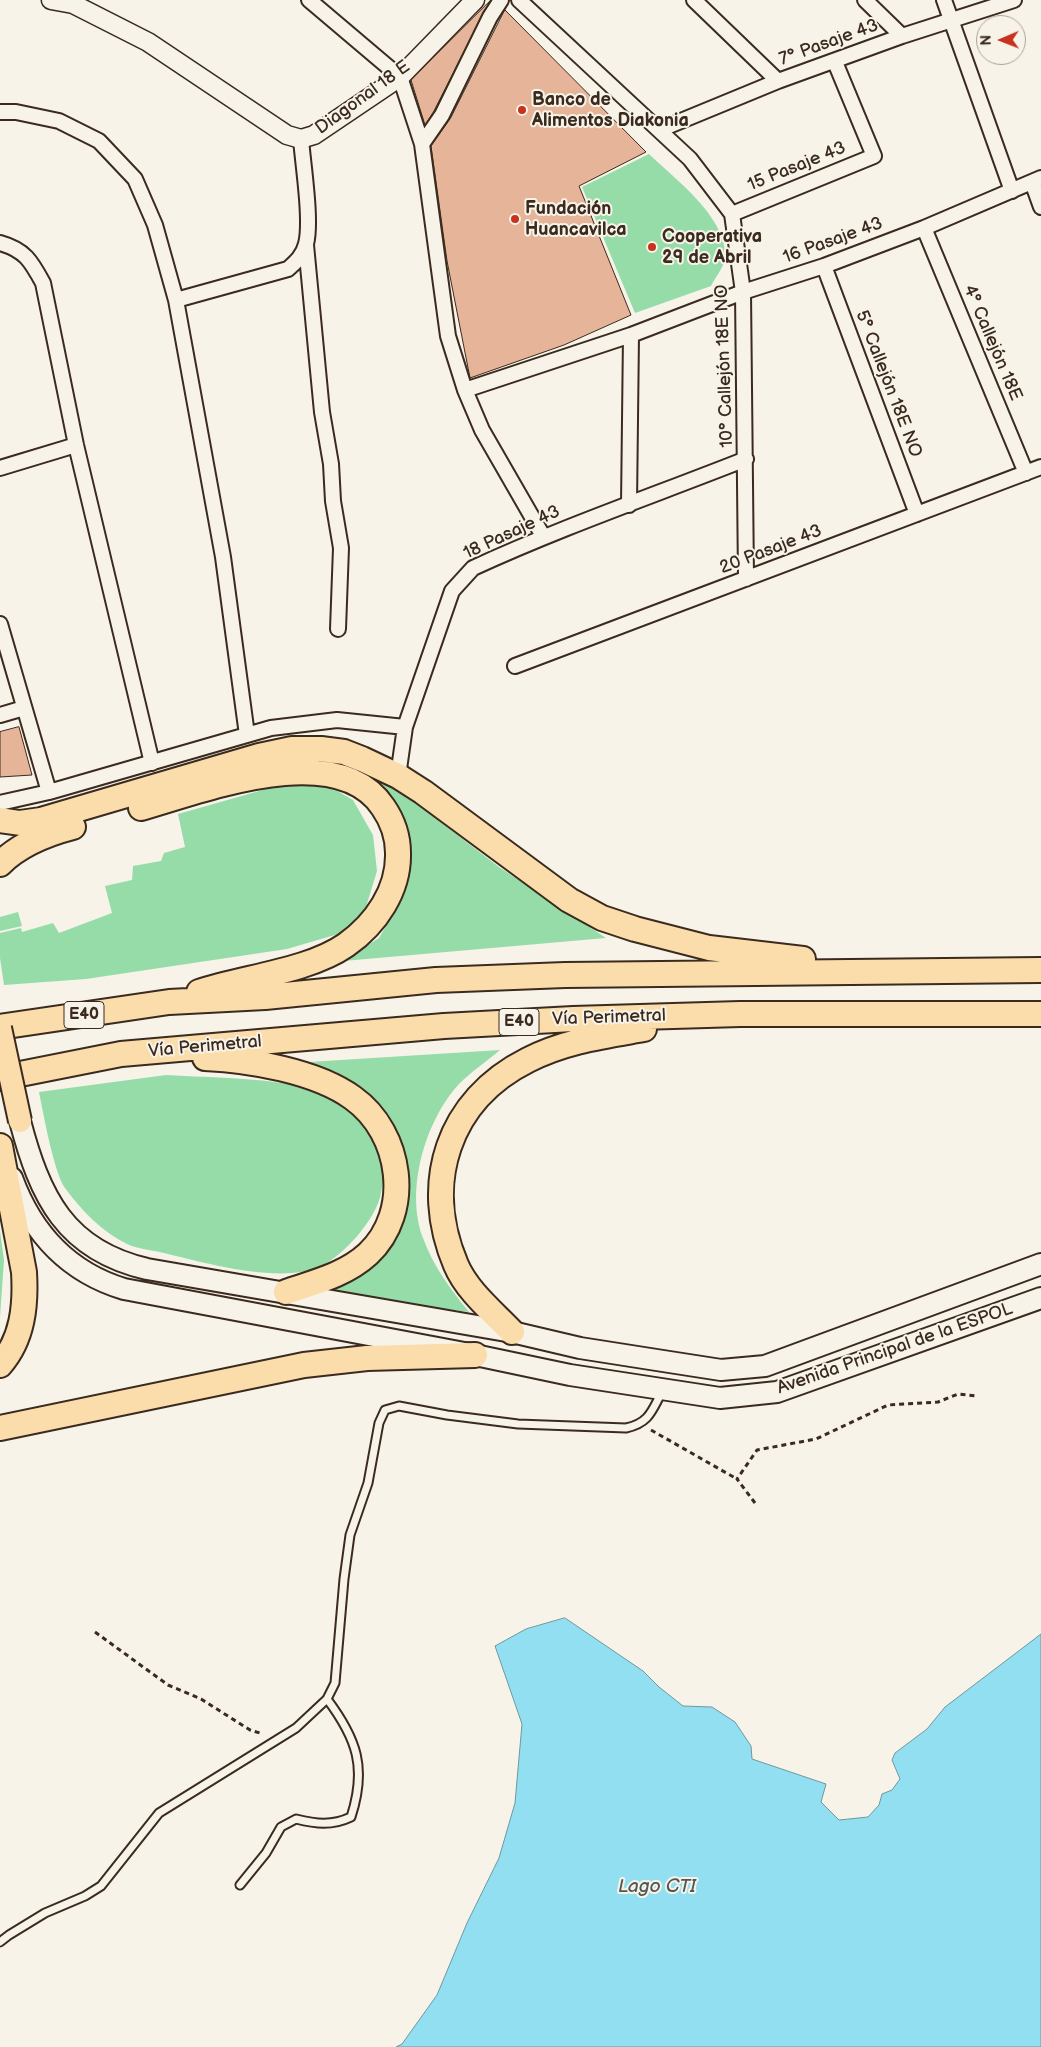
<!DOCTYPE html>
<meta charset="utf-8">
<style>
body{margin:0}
#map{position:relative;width:1041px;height:2047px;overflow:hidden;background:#f7f3e8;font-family:"Balsamiq Sans",sans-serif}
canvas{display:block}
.north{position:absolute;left:976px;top:15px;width:50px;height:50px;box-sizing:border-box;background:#f7f3e8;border:1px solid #aca397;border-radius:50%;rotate:269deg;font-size:14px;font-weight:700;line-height:20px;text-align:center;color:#3b2a1e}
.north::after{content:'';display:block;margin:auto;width:18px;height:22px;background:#c8321e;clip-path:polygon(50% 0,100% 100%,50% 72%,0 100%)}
</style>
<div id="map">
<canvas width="1041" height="2047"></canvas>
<div class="north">N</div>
</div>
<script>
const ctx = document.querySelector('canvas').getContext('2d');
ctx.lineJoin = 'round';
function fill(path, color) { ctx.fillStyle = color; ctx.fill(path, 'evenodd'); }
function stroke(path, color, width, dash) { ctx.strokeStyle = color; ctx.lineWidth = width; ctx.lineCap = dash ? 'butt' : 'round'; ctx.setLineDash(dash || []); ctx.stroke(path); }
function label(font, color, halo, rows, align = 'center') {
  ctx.font = font + ' "Balsamiq Sans",sans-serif'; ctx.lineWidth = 4; ctx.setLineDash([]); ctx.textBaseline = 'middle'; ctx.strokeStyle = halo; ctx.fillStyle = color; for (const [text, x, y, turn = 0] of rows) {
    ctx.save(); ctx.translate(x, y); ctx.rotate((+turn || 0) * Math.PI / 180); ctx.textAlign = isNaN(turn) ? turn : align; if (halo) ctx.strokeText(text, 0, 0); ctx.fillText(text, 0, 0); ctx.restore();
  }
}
const green = new Path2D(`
 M649 154C675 179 728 218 725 258 724 267 715 278 711 286L635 313 582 187Z
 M360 770 391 784 499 867 606 938 332 962 352 955 379 938 403 896 408 844 388 797Z
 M298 780 327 785 353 800 373 835 377 871 366 907 345 932 287 949 86 979 4 985 0 958V933L21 928 22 932 53 923 59 933 112 913 105 886 132 880 133 866 161 861 164 853 185 847 178 814Z
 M18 912 22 926 0 931V917Z
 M500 1050C487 1061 471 1072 459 1084 425 1121 405 1190 423 1238 433 1266 451 1290 469 1312L328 1294 360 1272 400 1202 357 1089 336 1072 293 1063Z
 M166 1075C217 1078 270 1077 319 1091 353 1101 379 1136 384 1170 385 1177 382 1186 381 1193 377 1218 343 1257 319 1267 280 1284 205 1263 164 1253 152 1250 137 1249 127 1244 102 1232 81 1210 65 1188 54 1173 43 1112 39 1092Z
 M0 1231 4 1260 0 1317Z`);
const water = new Path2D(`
 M565 1618 643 1671 659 1687 683 1706 712 1707 735 1722 751 1746 752 1759 826 1784 821 1802 839 1820 868 1817 879 1805 882 1794 892 1790 900 1779 892 1760 895 1753 927 1729 945 1707 1041 1634V2047H396L402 2044 437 1995 467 1923 499 1858 515 1803 522 1724 495 1646 526 1629Z`);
const building = new Path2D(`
 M490 1 434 111 425 125 411 80Z
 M505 10 646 152 579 186 631 315 564 345 470 378 447 261 431 146 450 119Z
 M19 727 32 775 0 777V732Z`);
const path = new Path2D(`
 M651 1430 737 1479
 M755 1503 737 1479 757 1450 816 1439 888 1405 938 1402 958 1394 977 1396
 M95 1632 168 1685 201 1699 250 1730 263 1734`);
const service = new Path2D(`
 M240 1885 266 1853 281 1827 296 1819C316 1824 332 1826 351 1817 367 1768 357 1739 327 1699
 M0 1942 9 1935 45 1913 85 1896 101 1886 159 1813 296 1728 327 1699 335 1683 344 1579 350 1535 368 1483 379 1423 385 1410 399 1406 447 1415 518 1424 626 1428C650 1423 652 1410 663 1390`);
const minor = new Path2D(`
 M309 0 400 77 422 144 448 336 465 390 482 430 543 536
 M519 0 690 159 732 214 743 292 746 579
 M694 0 778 81
 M865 0 902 36
 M944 0 1012 191
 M0 112H16L59 121 99 141 135 179 155 225 176 300 223 557 247 735
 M659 130 778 81 902 36 1014 0
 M422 144 442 115 490 17 501 0
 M1032 182 1041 207
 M732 214 874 156 835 62
 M924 228 1026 473
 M0 243C25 250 31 261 43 283L76 445 152 763
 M306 245 322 412 331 464 333 501 341 548 338 629
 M824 266 917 514
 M176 300 288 269C296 262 303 256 306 244 312 221 303 165 301 139
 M465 390 631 335 743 292 824 266 924 228 1041 178
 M0 468 76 445
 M629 505 631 335
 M0 624 49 792
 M515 666 1041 467
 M0 715 24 708
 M398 776 405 727 452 591 473 568C562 527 655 495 746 459
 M0 803 49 792 271 728 337 720 405 727`);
const tertiary = new Path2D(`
 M51 0 73 4 148 42 287 135 301 139 314 135 400 77 475 0`);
const secondary = new Path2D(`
 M20 1121C40 1197 65 1250 147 1269L512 1332 580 1348 663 1361 721 1370 765 1366 1041 1264
 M12 1178C32 1233 68 1272 124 1289L475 1355 570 1375 720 1398 777 1392 1041 1298`);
const trunk = new Path2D(`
 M141 808C204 790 337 738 383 807 392 820 398 836 398 853 399 890 376 924 346 945 309 971 244 977 199 992
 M0 820 20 823 41 820 259 756 292 749H321L344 752 362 759 398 776 423 792 569 900 602 918 635 929 709 948 803 959
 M0 864C20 844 46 834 73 827
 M0 1027 169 1002 265 997 436 980 565 975 1041 970
 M205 1058C250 1060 316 1071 353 1098 402 1133 413 1212 368 1254 345 1275 315 1282 286 1292
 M0 1078 121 1054 444 1026 573 1019 740 1014H1041
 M512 1332C493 1312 467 1291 456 1265 421 1183 448 1100 528 1060 565 1041 604 1036 644 1029
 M0 1365C23 1339 26 1305 24 1272L0 1146
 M0 1428 304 1365 367 1358 475 1355`);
const primaryBridge = new Path2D(`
 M0 1028 20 1121`);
const markers = [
 [522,110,5,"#c8321e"],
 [515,219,5,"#c8321e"],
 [652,247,5,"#c8321e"]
];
const shields = [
 [84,1015,40],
 [519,1022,40]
];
const shieldNames = [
 ["E40",84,1015],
 ["E40",519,1022]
];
const streetNames = [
 ["7° Pasaje 43",829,43,-20],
 ["Diagonal 18 E",363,98,-36],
 ["15 Pasaje 43",797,167,-22],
 ["16 Pasaje 43",833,241,-20],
 ["4° Callejón 18E",992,343,67],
 ["10° Callejón 18E NO",725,366,-92],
 ["5° Callejón 18E NO",888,384,69],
 ["18 Pasaje 43",512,533,-25],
 ["20 Pasaje 43",771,550,-21],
 ["Vía Perimetral",609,1018,-2],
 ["Vía Perimetral",205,1047,-5],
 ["Avenida Principal de la ESPOL",895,1349,-19]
];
const poiNames = [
 ["Banco de",532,100],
 ["Alimentos Diakonia",532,121],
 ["Fundación",525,209],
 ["Huancavilca",525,230],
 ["Cooperativa",662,237],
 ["29 de Abril",662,258]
];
const waterNames = [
 ["Lago CTI",657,1887]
];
fill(green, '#96dca9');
fill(water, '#92dff2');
stroke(water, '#6f979d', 1);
fill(building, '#e6b498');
stroke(building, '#3b2a1e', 1);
stroke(service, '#3b2a1e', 11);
stroke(minor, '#3b2a1e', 18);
stroke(tertiary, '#3b2a1e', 21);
stroke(secondary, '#3b2a1e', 24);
stroke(trunk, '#3b2a1e', 28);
stroke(path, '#3b2a1e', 3, [5, 4]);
stroke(service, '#f7f3e8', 7);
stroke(minor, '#f7f3e8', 14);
stroke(tertiary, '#f7f3e8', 18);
stroke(secondary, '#f7f3e8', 20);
stroke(trunk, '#faddab', 24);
stroke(primaryBridge, '#3b2a1e', 26, []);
stroke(primaryBridge, '#faddab', 22);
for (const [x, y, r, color] of markers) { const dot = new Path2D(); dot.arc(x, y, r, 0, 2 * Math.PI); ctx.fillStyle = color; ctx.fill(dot); stroke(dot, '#f7f3e8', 2); }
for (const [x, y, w] of shields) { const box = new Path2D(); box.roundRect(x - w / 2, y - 13.5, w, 27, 4); ctx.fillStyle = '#f7f3e8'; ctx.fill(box); stroke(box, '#3b2a1e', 1); }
label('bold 16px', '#3b2a1e', null, shieldNames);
label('18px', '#3b2a1e', '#f7f3e8', streetNames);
label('bold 18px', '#3b2a1e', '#f7f3e8', poiNames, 'left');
label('italic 19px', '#515753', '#f7f3e8', waterNames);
</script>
